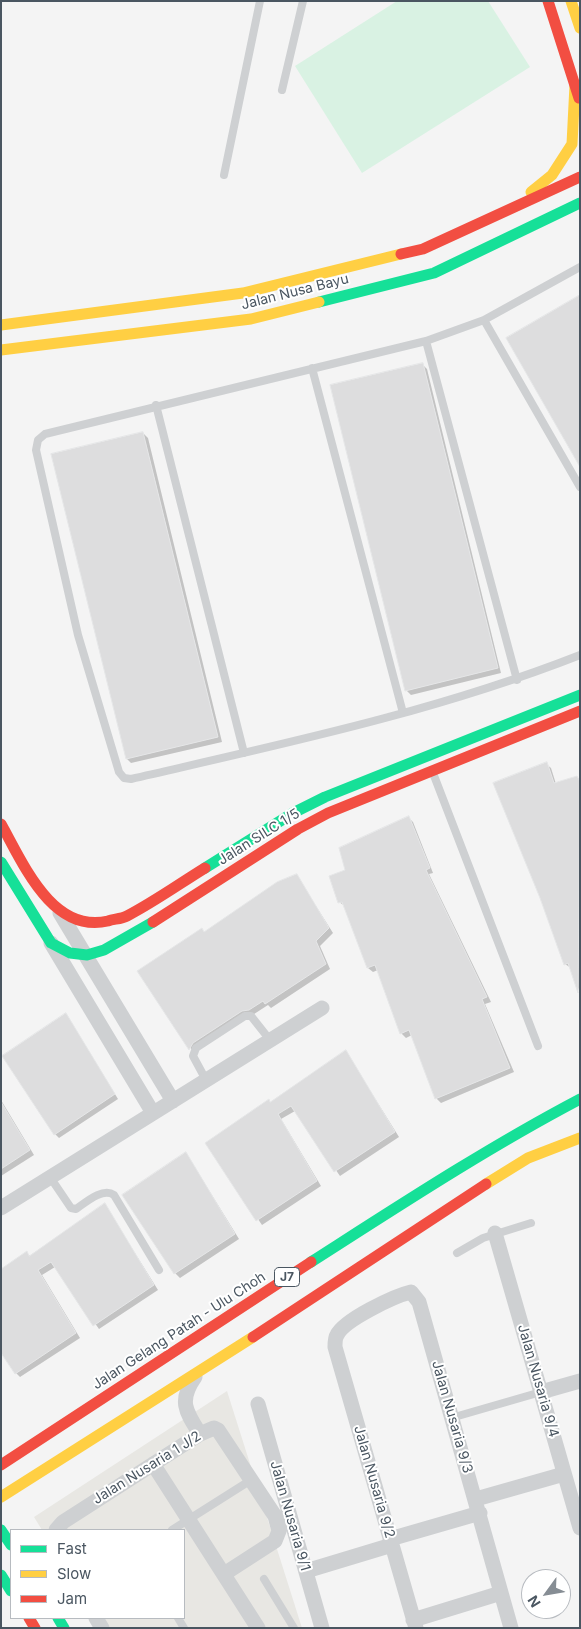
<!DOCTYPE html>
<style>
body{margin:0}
#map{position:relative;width:581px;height:1629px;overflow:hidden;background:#f4f4f4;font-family:Inter,sans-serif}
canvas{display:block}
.frame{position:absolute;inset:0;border:2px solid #4a5661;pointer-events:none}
.legend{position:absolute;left:10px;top:1529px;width:175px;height:90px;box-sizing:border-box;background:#fff;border:1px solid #b7bbc0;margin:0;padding:6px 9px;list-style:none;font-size:15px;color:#4a5661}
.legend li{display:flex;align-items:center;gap:10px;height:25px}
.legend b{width:25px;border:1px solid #b7bbc0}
.north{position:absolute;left:521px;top:1569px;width:50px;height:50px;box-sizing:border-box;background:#fff;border:1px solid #b7bbc0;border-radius:50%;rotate:238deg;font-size:14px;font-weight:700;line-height:20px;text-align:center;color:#4a5661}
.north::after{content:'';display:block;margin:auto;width:18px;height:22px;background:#868d94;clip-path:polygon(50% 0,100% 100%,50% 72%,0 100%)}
</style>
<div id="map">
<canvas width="581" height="1629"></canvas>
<div class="frame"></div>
<ul class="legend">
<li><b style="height:6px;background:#16e098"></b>Fast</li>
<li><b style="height:6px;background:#ffcf43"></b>Slow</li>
<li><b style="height:6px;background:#f24e42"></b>Jam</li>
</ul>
<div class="north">N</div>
</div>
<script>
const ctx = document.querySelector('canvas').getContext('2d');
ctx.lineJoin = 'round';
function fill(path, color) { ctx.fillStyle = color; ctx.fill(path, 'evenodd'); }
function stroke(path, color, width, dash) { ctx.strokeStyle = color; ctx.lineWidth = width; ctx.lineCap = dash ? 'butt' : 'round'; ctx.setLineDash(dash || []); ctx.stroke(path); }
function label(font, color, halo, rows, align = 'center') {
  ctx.font = font + ' Inter,sans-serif'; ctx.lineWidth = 4; ctx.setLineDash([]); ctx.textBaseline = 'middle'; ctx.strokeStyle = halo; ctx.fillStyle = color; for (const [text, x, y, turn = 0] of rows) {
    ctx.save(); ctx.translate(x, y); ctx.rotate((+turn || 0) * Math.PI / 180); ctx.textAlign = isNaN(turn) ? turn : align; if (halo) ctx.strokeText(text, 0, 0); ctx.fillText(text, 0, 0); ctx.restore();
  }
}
const commercial = new Path2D(`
 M227 1391 302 1628H105L98 1618H184V1530H42L34 1517Z`);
const green = new Path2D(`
 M397 1H488L530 67 362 173 295 66Z`);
const shadow = new Path2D(`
 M422 364 427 369 501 673 411 695 406 690Z
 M143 433 148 438 222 742 131 763 127 759 52 455Z
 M546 764 551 768 556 784 577 777 580 780V993L571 968 565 964Z
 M408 817 413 822 433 873 429 874 491 1002 485 1004 514 1072 441 1103 436 1098 412 1035 406 1038 401 1033 378 970 373 972 368 968 345 906 339 902 346 871Z
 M297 876 333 933 320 946 330 969 271 1008 268 1005 194 1053 139 972 201 929 205 933Z
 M66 1014 118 1099 59 1138 55 1134Z
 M346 1052 399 1137 340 1176 295 1111 281 1119 321 1186 262 1225 206 1143 271 1103Z
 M1 1100 34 1155 1 1176Z
 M186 1153 239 1239 180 1278 175 1273Z
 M105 1205 158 1290 99 1329 55 1267 42 1275 80 1338 20 1377 16 1373 27 1253 30 1256Z`);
const building = new Path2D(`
 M580 295V467L506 338Z
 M423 363 498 668 405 691 330 385Z
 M143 432 218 737 126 759 51 454Z
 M547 762 554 783 577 776 580 782 578 993 568 963 564 965 540 898 493 783Z
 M409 816 430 868 426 870 487 997 482 999 510 1068 435 1099 409 1030 400 1034 375 965 367 968 342 902 338 903 329 876 345 870 339 848Z
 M297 874 329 928 316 941 326 964 265 1004 263 1001 249 1010 242 1011 193 1043 189 1050 137 971 202 928 204 932 277 882Z
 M66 1013 115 1094 54 1135 2 1056Z
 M346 1050 395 1132 334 1172 291 1106 278 1114 317 1181 256 1221 205 1143 269 1099 270 1102Z
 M1 1102 30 1150 1 1169Z
 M186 1152 235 1234 174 1274 122 1195Z
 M105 1203 154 1285 93 1326 51 1262 38 1270 76 1333 15 1374 1 1353V1269L27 1251 29 1256Z`);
const lane = new Path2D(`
 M282 90 303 1
 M224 175 260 1
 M580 267 484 320 426 341 45 434 38 440 36 450 78 635 119 772 124 778 131 779C282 744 435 712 580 655
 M484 320 580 487
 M426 341 517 680
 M312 368 403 713
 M156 405 244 753
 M433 773 538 1046
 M206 1080 193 1056 196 1048 245 1016H251L270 1040
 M50 1177 71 1208 76 1209C86 1202 103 1187 114 1195L159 1270
 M457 1253 483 1238 531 1223
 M451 1418 541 1392
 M172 1530 251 1480
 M264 1579 294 1628
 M178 1618 184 1628`);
const street = new Path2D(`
 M60 913 173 1101
 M51 943 153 1113
 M1 1208 322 1008
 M495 1233 580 1528
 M195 1377C178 1401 186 1412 200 1434
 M541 1392 580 1381
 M258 1404 322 1628
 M153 1464 258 1628
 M476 1499 564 1474
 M56 1530 63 1522 200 1434 214 1428 218 1430 275 1516 279 1531 275 1541 224 1574
 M390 1539 480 1513
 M306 1571 392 1545
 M96 1618 102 1628
 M413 1620 501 1593
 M416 1628 335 1347C335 1343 335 1338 337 1335 344 1320 394 1296 411 1292L419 1302 511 1628`);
const fast = new Path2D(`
 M319 302 434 273 580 203
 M1 862 51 943 70 953 87 955 104 950 153 922
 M205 868 293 813 325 797 580 695
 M311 1262C400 1205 487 1148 580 1099
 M1 1530 11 1545
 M1 1575 11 1591
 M58 1618 64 1628`);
const slow = new Path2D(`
 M571 1 580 28
 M531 192 552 175 572 144 575 85
 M1 325 243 293 401 254
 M1 350 251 319 319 302
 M486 1184 528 1158 580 1138
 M1 1497 253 1337`);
const jam = new Path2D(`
 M548 1 579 98
 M401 254 423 249 580 177
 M1 824C23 863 52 934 108 921 114 919 121 919 127 916 154 902 179 884 205 868
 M153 922 298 829 328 813 580 711
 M253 1337 486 1184
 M1 1465 311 1262
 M29 1618 35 1628`);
const shields = [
 [287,1277,25]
];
const shieldNames = [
 ["J7",287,1277]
];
const streetNames = [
 ["Jalan Nusa Bayu",295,292,-14],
 ["Jalan SILC 1/5",259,837,-32],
 ["Jalan Gelang Patah - Ulu Choh",179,1331,-33],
 ["Jalan Nusaria 9/4",538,1381,74],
 ["Jalan Nusaria 9/3",452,1417,74],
 ["Jalan Nusaria 1 J/2",147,1468,-32],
 ["Jalan Nusaria 9/2",374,1482,74],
 ["Jalan Nusaria 9/1",290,1516,74]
];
fill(commercial, '#e8e7e3');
fill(green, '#d9f2e3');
fill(shadow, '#0003');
fill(building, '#ddddde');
stroke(building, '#e5e6e7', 1);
stroke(lane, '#ced0d2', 8);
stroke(street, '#ced0d2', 15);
stroke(fast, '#16e098', 11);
stroke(slow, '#ffcf43', 11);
stroke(jam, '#f24e42', 11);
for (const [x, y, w] of shields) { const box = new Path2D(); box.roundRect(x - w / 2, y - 9.5, w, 19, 4); ctx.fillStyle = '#fff'; ctx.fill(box); stroke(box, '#4a5661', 1); }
label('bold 12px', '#4a5661', null, shieldNames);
label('14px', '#4a5661', '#fff', streetNames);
</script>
